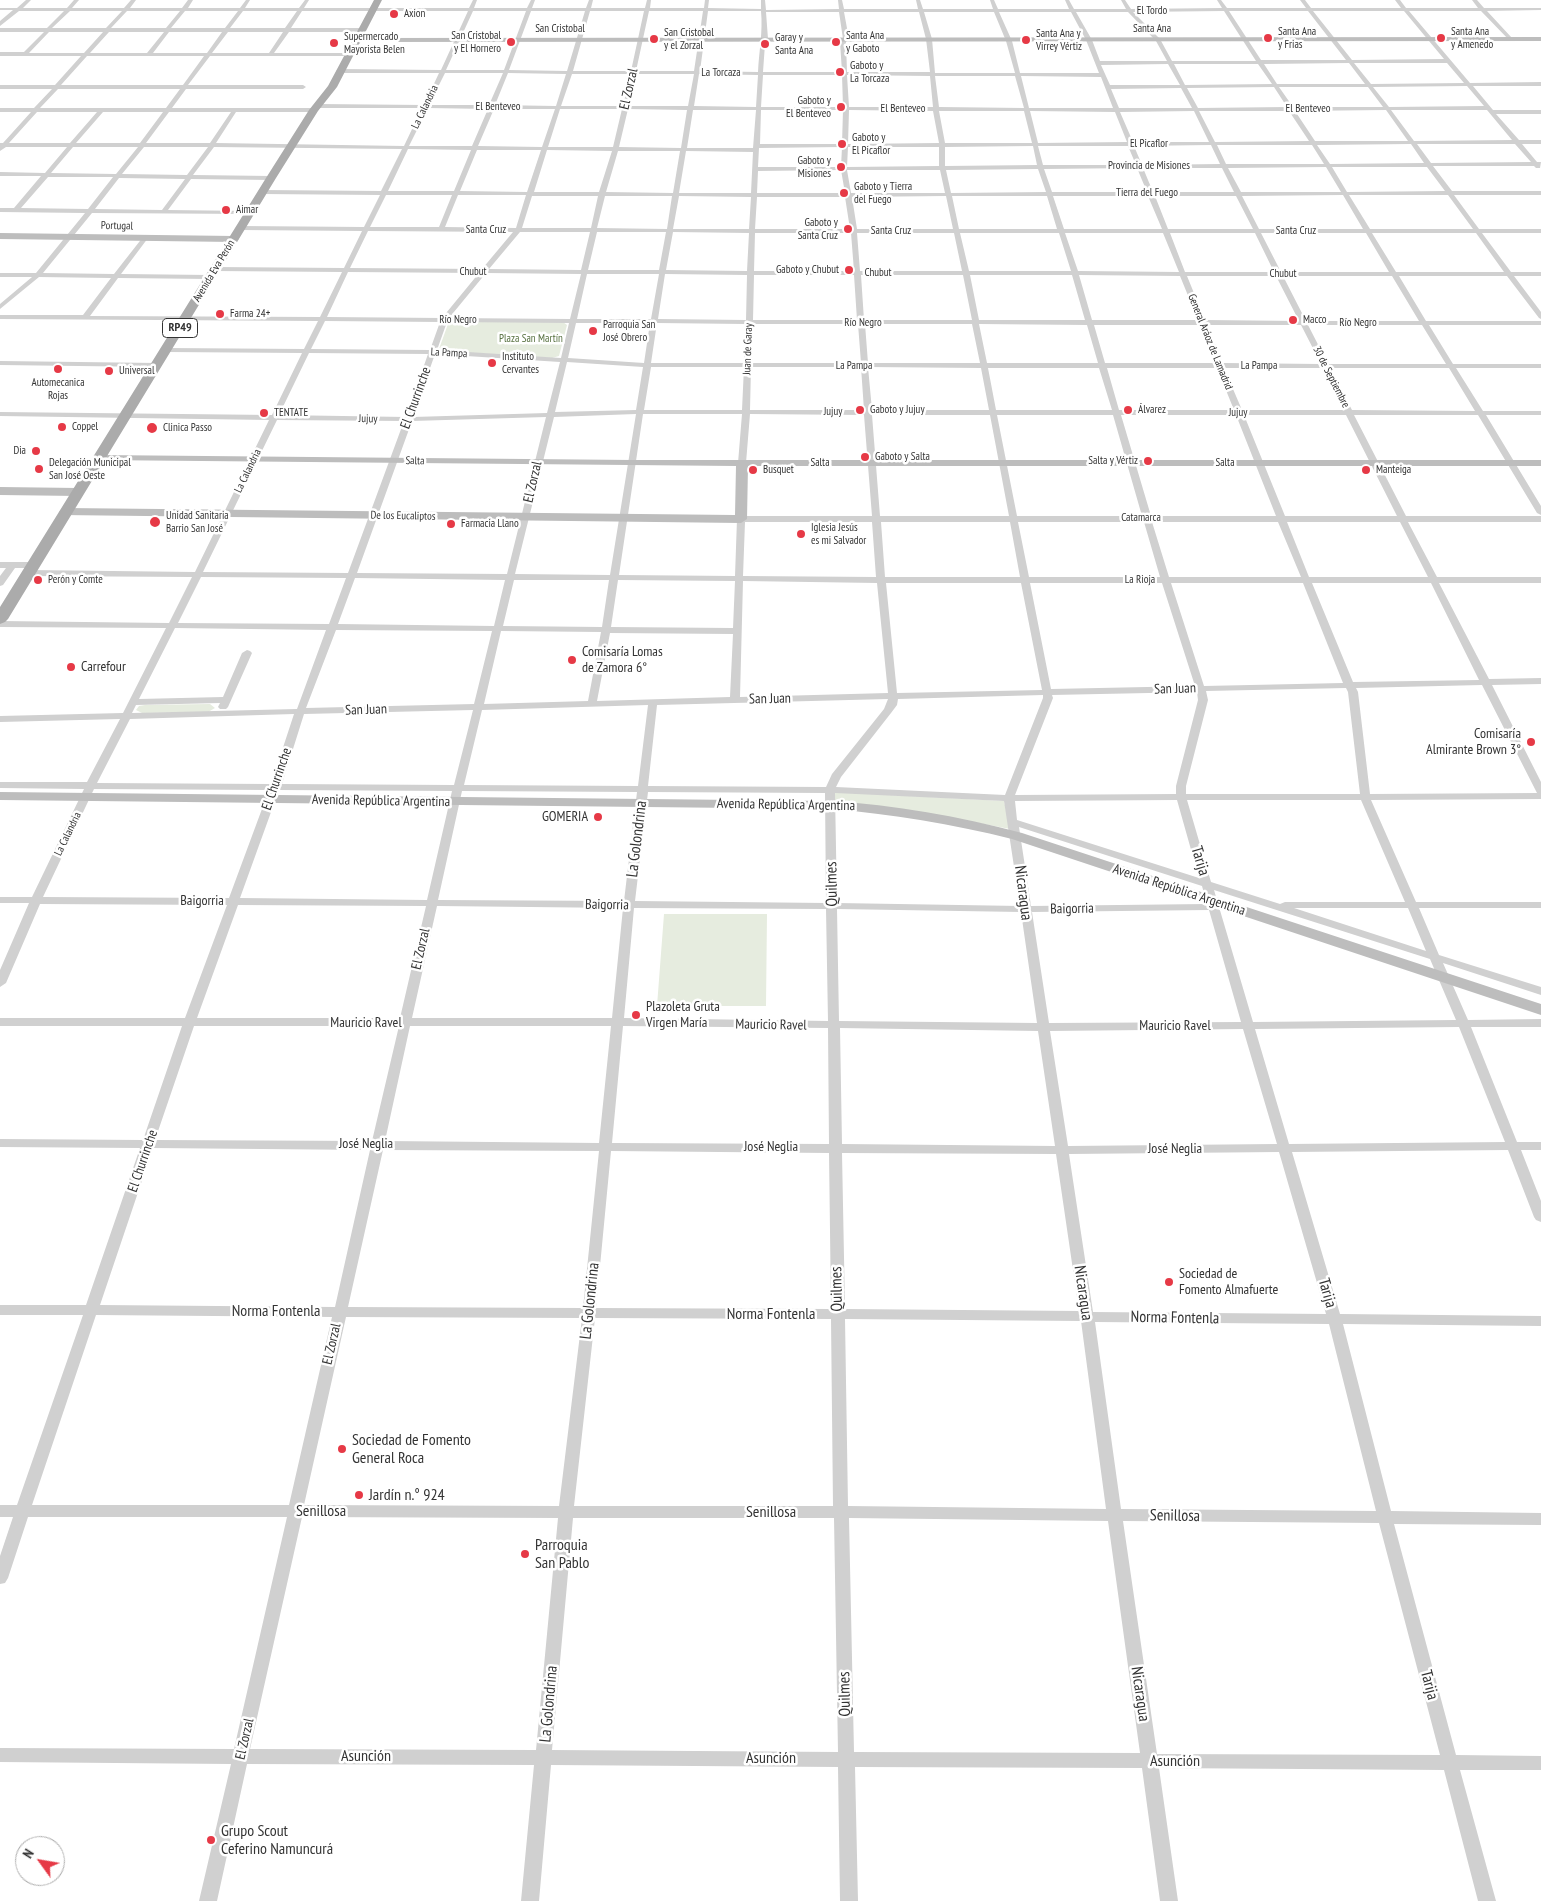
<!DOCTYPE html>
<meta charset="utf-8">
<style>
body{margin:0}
#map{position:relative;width:1541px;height:1901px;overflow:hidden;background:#fff;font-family:"PT Sans Narrow",sans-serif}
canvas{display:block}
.north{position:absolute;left:15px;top:1836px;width:50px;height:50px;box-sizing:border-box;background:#fff;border:1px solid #adadad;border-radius:50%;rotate:302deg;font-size:14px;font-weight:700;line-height:20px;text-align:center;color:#333}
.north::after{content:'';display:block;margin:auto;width:18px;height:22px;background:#e63946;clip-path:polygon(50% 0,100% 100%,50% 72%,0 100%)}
</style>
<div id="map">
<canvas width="1541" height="1901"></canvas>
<div class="north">N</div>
</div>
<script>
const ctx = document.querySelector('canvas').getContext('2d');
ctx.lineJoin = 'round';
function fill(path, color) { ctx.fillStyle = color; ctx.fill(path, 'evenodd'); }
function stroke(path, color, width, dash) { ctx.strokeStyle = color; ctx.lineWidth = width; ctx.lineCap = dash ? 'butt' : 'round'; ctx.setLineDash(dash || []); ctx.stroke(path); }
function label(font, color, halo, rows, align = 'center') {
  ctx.font = font + ' "PT Sans Narrow",sans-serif'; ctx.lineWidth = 5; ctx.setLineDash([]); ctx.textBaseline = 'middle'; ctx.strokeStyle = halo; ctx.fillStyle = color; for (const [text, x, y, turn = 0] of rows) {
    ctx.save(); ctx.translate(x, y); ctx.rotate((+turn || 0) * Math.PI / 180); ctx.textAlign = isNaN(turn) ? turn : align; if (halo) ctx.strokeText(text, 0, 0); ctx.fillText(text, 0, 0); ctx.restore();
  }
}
const green = new Path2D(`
 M453 322H563L567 325 559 356 552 358 443 351 439 349 448 324Z
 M210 704 215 708 208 712 142 713 136 710 139 706 145 705Z
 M834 792 1004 801 1010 829 915 811 835 802Z
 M664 914H767L766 1006H657Z`);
const street = new Path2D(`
 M26 0H31L23 8H67L74 0H79L72 8H124L131 0H136L130 8H182L188 0H193L188 8H240L246 0H250L245 8H299L305 0H309L304 8H469L473 0H477L474 8H527L531 0H535L532 8H586L589 0H593L591 8H645L647 0H651L650 8H704L705 0H709L708 8 761 9V0H765L766 10 839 9 838 0H842L844 9H918L916 0H920L923 9H993L990 0H994L998 9H1069L1065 0H1069L1074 9H1126L1121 0H1125L1131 9 1222 8 1217 0H1221L1227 8H1306L1300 0H1305L1311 8H1401L1395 0H1400L1406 8H1478L1472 0H1477L1484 8H1541V10L1487 11 1512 38 1510 41 1481 11H1409L1470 83 1541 82V86H1473L1493 110H1541V114H1496L1519 140H1541V144H1522L1537 162H1541L1540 168H1536L1534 166H1433L1452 191H1541V195H1454L1479 229H1541V233H1482L1511 272H1541V276H1514L1541 312V319L1539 318 1507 276H1399L1426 321H1541V325H1429L1453 364H1541V368H1456L1483 411H1541V415H1486L1541 506V515L1537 513 1478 415H1354L1406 516H1541V522H1408L1437 577H1541V583H1439L1489 679 1541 678V684L1492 685 1541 782V799L1371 800 1416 902H1541V908H1419L1439 955 1541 987V995L1443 963 1468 1020 1541 1019V1027H1471L1517 1142H1541V1150H1521L1541 1201V1222L1536 1220 1534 1217 1508 1150 1292 1152 1340 1314 1541 1316V1326L1343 1324 1391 1511 1541 1513V1525L1394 1524 1456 1755 1541 1756V1770H1460L1496 1901H1478L1444 1770 1159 1768 1178 1901H1160L1142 1768 855 1767 858 1901H840L838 1767 551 1765 539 1901H521L534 1765 247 1764 217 1901H199L231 1764 0 1762V1748L234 1749 287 1517H28L8 1578 5 1583 0 1584V1556L13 1517H0V1505H17L83 1315H0V1305H86L140 1148 0 1147V1139L143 1140 182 1026H0V1018H185L227 905 40 904 6 983 0 987V970L29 903H0V897H32L84 789 0 788V782H87L120 719 0 722V716L123 713 166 628 0 627V621L169 623 192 577 29 576 25 573 29 570 195 572 269 420 0 416V412L272 415 302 353 167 352 163 350 167 348 304 349 318 321 0 319V315H83L111 278 39 277 0 309V304L32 277H0V273H36L85 213 0 212V208H14L41 176H0V172L45 173 67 147H6L0 151V143H3L31 112H0V108H34L52 89H0V85H55L81 56H0V52H24L44 32H0V28H47L64 11H19L0 26V21L13 10H0V8H17ZM70 11H122L106 28H52ZM127 11H180L166 28H111ZM185 11H238L225 28H171ZM243 11H297L285 28H230ZM302 11H468L441 70 339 69 336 71 339 73H439L424 105 318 104 315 106 318 108H422L404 146 216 143 236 112H314L317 110 314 108H172L186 89H303L306 87 303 85H188L210 56H350L348 53H274L289 32H362L365 30 362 28H291ZM473 11H526L504 70H446ZM531 11H585L567 71 509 70ZM590 11H644L631 71H573ZM649 11H703L694 71H636ZM708 11H761C763 32 759 51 758 72L700 71ZM1224 11 1256 61H1172L1160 39 1133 12ZM1229 11H1308L1346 60H1261ZM1313 11H1404L1444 59 1352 60ZM766 12H839L843 39 840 42 842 72H763L765 44 768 39ZM844 12H919L926 39 930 72H847L846 42 849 39ZM924 12H994L1006 41 1015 73H935L932 39ZM999 12H1071L1086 40 1099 73H1020L1012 41ZM1076 12H1128L1156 41 1167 61H1100L1092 40ZM49 32H103L84 53H29ZM109 32H164L147 53H90ZM169 32H222L207 53H153ZM228 32H283L269 53H212ZM87 56H204L183 85H61ZM1349 63 1365 84H1277L1264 64ZM1354 63H1447L1464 83 1371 84ZM1168 64 1180 85H1110L1101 65ZM1174 64H1258L1272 84 1185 85ZM445 73H503L489 105H429ZM508 73 566 74 556 106 495 105ZM572 74H630L623 106H561ZM635 74H694L688 106H628ZM699 74 758 75 756 107 694 106ZM763 75H842L843 107H761ZM847 75 930 76 933 107H849ZM935 76H1015L1024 108 939 107ZM1021 76 1101 77 1113 108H1029ZM1467 86 1484 106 1389 107 1373 87ZM1274 87 1287 107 1198 108 1187 88ZM1279 87H1368L1383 107H1293ZM1181 88 1192 108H1119L1111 89ZM58 89H180L166 108H40ZM428 108 488 109 472 146H409ZM494 109H555L542 147 478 146ZM560 109H622L613 147H548ZM628 109 687 110 681 148 619 147ZM693 110H756L753 148H687ZM761 110H843L842 144H760ZM849 110 933 111 939 143 848 144ZM1386 110 1408 141H1315L1295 111ZM1391 110H1487L1512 140 1414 141ZM939 111H1024L1032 143H945ZM1030 111 1115 112 1127 142 1038 143ZM1194 111 1209 142H1133L1120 112ZM1199 111H1289L1309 141 1215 142ZM37 112H97L70 143H9ZM103 112H163L140 143H76ZM169 112H231L210 143H146ZM1411 144 1424 163 1330 164 1317 145ZM1417 144H1515L1531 162 1431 163ZM1211 145 1220 164 1142 165 1134 146ZM1217 145H1312L1324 164H1226ZM1033 146 1037 165 945 166V147ZM1038 146H1128L1136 165H1043ZM73 147H138L116 174 51 173ZM144 147H208L187 175 122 174ZM214 147 402 149 381 191 262 190 259 192 262 194 380 195 364 227 240 226 237 228 240 230 362 231 344 268 215 267 212 269 215 271 342 272 320 317 90 316 118 278 210 279 213 277 210 275 121 274 148 238 145 236 143 237 114 274 43 273 92 213 252 214 253 213 250 211 168 210 191 179 271 180 274 178 271 176 193 175ZM842 147 841 167H758L759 148ZM848 147H939V166L847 167ZM408 149 471 150 454 191H388ZM477 150H541L527 192 460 191ZM547 150 612 151 599 192H534ZM618 151H680L673 193 606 192ZM686 151 753 152 751 193H679ZM1326 167 1341 192H1241L1228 168ZM1332 167H1427L1445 191 1347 192ZM1137 168 1147 192H1052L1044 169ZM1143 168H1222L1234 192H1153ZM1038 169 1046 192 951 193 946 170ZM841 170 845 193H757L758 171ZM847 170H940L945 193H851ZM48 177H113L88 209 21 208ZM119 178 185 179 162 210 95 209ZM386 195H452L439 227H370ZM458 195H526L516 228 445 227ZM1343 195 1363 229H1259L1242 196ZM1349 195H1448L1473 229H1370ZM532 196H598L591 228H522ZM605 196H672L667 229 597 228ZM679 196 751 197 749 229H673ZM946 196 953 229H857L852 197ZM952 196H1047L1057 229H959ZM1053 196H1148L1162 229H1064ZM1155 196H1236L1253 229H1168ZM757 197H845L850 229H755ZM368 231 513 232 482 269 350 268ZM520 232H590L581 270 489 269ZM597 232H666L659 270H588ZM673 232 749 233 747 271 666 270ZM755 233H851L854 271H754ZM857 233H954L962 271H860ZM960 233H1059L1071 271H969ZM1065 233H1163L1179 272 1078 271ZM1170 233H1255L1274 272H1185ZM1261 233H1366L1389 272H1281ZM1372 233H1476L1504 272H1396ZM348 272 479 273 442 318 327 317ZM486 273 581 274 570 319 449 318ZM587 274H659L651 319H577ZM665 274 747 275 746 320 658 319ZM754 275H854L857 320H753ZM861 275H963L972 320H864ZM970 275H1072L1085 320H979ZM1079 275 1180 276 1198 320H1092ZM1187 276H1276L1299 321 1205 320ZM1283 276H1392L1419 321H1306ZM325 321 440 322 430 350 311 349ZM447 322 569 323 561 358 437 350ZM576 323H650L644 363 568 358ZM657 323 745 324 744 363H651ZM752 324H858L861 363H751ZM865 324H972L980 363H868ZM979 324 1087 325 1098 363H987ZM1094 325H1200L1215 363H1105ZM1207 325H1301L1321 364 1223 363ZM1308 325H1422L1446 364H1328ZM309 353 428 354 406 417 279 415ZM435 354 560 362 547 413 413 417ZM567 362 643 367 636 410 555 412ZM651 367H744L742 410H644ZM751 367H861L864 410H750ZM868 367 981 368 989 410H872ZM988 368H1099L1112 410H996ZM1107 368H1217L1234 410H1119ZM1224 368H1323L1344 410H1242ZM1330 368H1449L1475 411 1352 410ZM636 414 610 575 515 574 554 417ZM643 414H742L738 463 742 465 746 463 750 414 864 415 872 516H741L737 519 735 576 619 575ZM872 415H990L1009 516H880ZM997 415H1113L1142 516H1017ZM1121 415H1236L1276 516H1151ZM1244 415H1346L1397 516H1285ZM546 417 507 574 357 573 412 421ZM277 420 404 421 348 573 203 572ZM745 522H872L876 577 743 576ZM881 522H1010L1020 577H885ZM1018 522H1144L1160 577H1029ZM1152 522H1278L1301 577H1169ZM1287 522H1400L1428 577H1309ZM201 577 346 578 329 624 178 623ZM355 578 505 580 494 626 338 624ZM514 580H609L602 627 503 626ZM618 580 735 581 733 628 611 627ZM743 581 877 583 888 693 740 697ZM886 583H1021L1042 690 897 693ZM1030 583H1162L1195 686 1051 689ZM1171 583H1303L1343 683 1204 686ZM1312 583H1431L1479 680 1353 682ZM175 628 326 630 297 709 132 713 136 705 220 703 218 707 220 709H226L228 707 252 653 250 651 247 650 242 653 223 697 139 699ZM336 630 492 631 474 704 306 708ZM501 631 601 632 588 701 484 704ZM610 633 733 634 730 697 597 701ZM1482 685 1537 793 1370 794 1358 692 1356 688ZM1346 688 1348 692 1360 794H1186V786L1208 700 1206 691ZM1197 692 1198 700 1176 786V794L1015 795 1053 698 1052 695ZM1043 695V698L1005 795 836 787 841 777 891 713 897 705 898 699ZM888 699 884 709 832 774 826 787 648 786 657 705ZM648 705 638 786 464 785 482 710ZM473 710 454 785 282 784 304 714ZM294 714 271 784 97 783 130 719ZM94 789 269 790 229 898 43 897ZM279 790 452 791 427 900 240 898ZM462 791 637 792 624 901 438 900ZM648 792 825 793 826 903 635 901ZM835 793 1004 801 1020 906 837 903ZM1177 800 1199 878 1017 820 1015 801ZM1187 800H1361L1405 902H1285L1280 904 1211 882ZM1019 827 1202 886 1207 904 1031 906ZM1214 890 1430 959 1456 1020 1253 1022ZM238 905 426 906 400 1018H197ZM437 906 623 908 612 1018H412ZM634 908 826 909 828 1021 624 1018ZM1294 908H1408L1426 951ZM837 909 1021 912 1037 1023 839 1021ZM1209 910 1241 1022 1049 1023 1032 912ZM194 1026H399L372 1141 155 1140ZM410 1026H611L599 1143 385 1141ZM623 1026 828 1028 829 1144 612 1143ZM1459 1027 1505 1142 1289 1144 1255 1029ZM840 1028 1038 1031 1055 1146 842 1144ZM1243 1029 1277 1144 1068 1146 1050 1031ZM153 1148 370 1150 335 1307 100 1305ZM383 1150 599 1151 583 1308 348 1307ZM611 1151 829 1153 831 1309 596 1308ZM1279 1152 1326 1314 1093 1312 1069 1154ZM842 1153 1056 1154 1079 1311 845 1309ZM96 1315 332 1317 289 1505H32ZM346 1317 582 1318 559 1506 304 1505ZM595 1318 831 1319 833 1506H574ZM845 1319 1081 1321 1106 1509 848 1506ZM1095 1322 1329 1324 1376 1511 1121 1509ZM302 1517 558 1518 536 1750 250 1749ZM573 1518H834L838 1752 552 1750ZM849 1518 1108 1521 1140 1753 854 1752ZM1123 1521 1379 1523 1440 1755 1157 1754Z
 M0 361 157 363 161 365 157 367 0 365Z
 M0 562H34L38 565 34 568H15L3 585 0 586V576L6 568H0Z`);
const secondary = new Path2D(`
 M1541 37V41L356 42 352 40 356 38Z
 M0 233 234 236 239 239 234 242 0 239Z
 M99 455 633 460H1541V466H748L747 519 741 523 61 515 59 512 65 508 735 515 736 466 95 460 93 458 95 456Z
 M0 487 78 488 84 492 78 496 0 495Z
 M0 792 830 801C895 805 959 816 1022 833L1541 1004V1015L1012 839C952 824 892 814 830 809L0 800Z`);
const primary = new Path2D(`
 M374 0H382L337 87 318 111 276 178 8 619 5 622 0 624V607L266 178 309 110 328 86Z`);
const markers = [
 [394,14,5,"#e63946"],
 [1268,38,5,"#e63946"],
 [1441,38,5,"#e63946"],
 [654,39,5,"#e63946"],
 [1026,40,5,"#e63946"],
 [511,42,5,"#e63946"],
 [836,42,5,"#e63946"],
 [334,43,5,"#e63946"],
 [765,44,5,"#e63946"],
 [840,72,5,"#e63946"],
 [841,107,5,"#e63946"],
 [842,144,5,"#e63946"],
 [841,167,5,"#e63946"],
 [844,193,5,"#e63946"],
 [226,210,5,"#e63946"],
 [848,229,5,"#e63946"],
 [849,270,5,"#e63946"],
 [220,314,5,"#e63946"],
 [1293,320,5,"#e63946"],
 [593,331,5,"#e63946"],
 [492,363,5,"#e63946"],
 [58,369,5,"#e63946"],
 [109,371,5,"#e63946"],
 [860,410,5,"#e63946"],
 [1128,410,5,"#e63946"],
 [264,413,5,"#e63946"],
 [62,427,5,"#e63946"],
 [152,428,6,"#e63946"],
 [36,451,5,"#e63946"],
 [865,457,5,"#e63946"],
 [1148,461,5,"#e63946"],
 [39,469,5,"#e63946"],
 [753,470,5,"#e63946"],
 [1366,470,5,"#e63946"],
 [155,522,6,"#e63946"],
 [451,524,5,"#e63946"],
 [801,534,5,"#e63946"],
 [38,580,5,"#e63946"],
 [572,660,5,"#e63946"],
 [71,667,5,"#e63946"],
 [1531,742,5,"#e63946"],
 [598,817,5,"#e63946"],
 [636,1015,5,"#e63946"],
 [1169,1282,5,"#e63946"],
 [342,1449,5,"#e63946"],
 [359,1495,5,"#e63946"],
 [525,1554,5,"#e63946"],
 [211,1840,5,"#e63946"]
];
const farStreetnames = [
 ["El Tordo",1152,11],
 ["San Cristobal",560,29],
 ["Santa Ana",1152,29],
 ["La Torcaza",721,73],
 ["La Calandria",425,107,-64],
 ["El Benteveo",498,107],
 ["El Benteveo",903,109],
 ["El Benteveo",1308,109],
 ["El Picaflor",1149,144],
 ["Provincia de Misiones",1149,166],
 ["Tierra del Fuego",1147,193],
 ["Portugal",117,226,1],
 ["Santa Cruz",486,230],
 ["Santa Cruz",891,231],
 ["Santa Cruz",1296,231],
 ["Avenida Eva Perón",214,271,-59],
 ["Chubut",473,272],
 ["Chubut",878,273],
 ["Chubut",1283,274],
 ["Río Negro",458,320],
 ["Río Negro",863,323],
 ["Río Negro",1358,323],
 ["General Aráoz de Lamadrid",1210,342,68],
 ["Juan de Garay",748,349,-88],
 ["La Pampa",449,353,3],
 ["La Pampa",854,366],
 ["La Pampa",1259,366],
 ["30 de Septiembre",1331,377,63],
 ["Jujuy",833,412],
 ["Jujuy",1238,413],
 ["Jujuy",368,419,1],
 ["Salta",415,461,1],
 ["Salta",820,463],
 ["Salta",1225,463],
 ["La Calandria",248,471,-64],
 ["De los Eucaliptos",403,516,1],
 ["Catamarca",1141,518],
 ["La Rioja",1140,580],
 ["La Calandria",68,834,-64]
];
const farPoinames = [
 ["Axion",404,14],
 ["Santa Ana",1278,32],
 ["y Frias",1278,45],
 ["Santa Ana",1451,32],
 ["y Amenedo",1451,45],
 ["San Cristobal",664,33],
 ["y el Zorzal",664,46],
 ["Santa Ana y",1036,34],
 ["Virrey Vértiz",1036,47],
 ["San Cristobal",501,36,"right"],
 ["y El Hornero",501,49,"right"],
 ["Santa Ana",846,36],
 ["y Gaboto",846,49],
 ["Supermercado",344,37],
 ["Mayorista Belen",344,50],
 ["Garay y",775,38],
 ["Santa Ana",775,51],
 ["Gaboto y",850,66],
 ["La Torcaza",850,79],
 ["Gaboto y",831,101,"right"],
 ["El Benteveo",831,114,"right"],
 ["Gaboto y",852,138],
 ["El Picaflor",852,151],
 ["Gaboto y",831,161,"right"],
 ["Misiones",831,174,"right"],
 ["Gaboto y Tierra",854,187],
 ["del Fuego",854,200],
 ["Aimar",236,210],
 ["Gaboto y",838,223,"right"],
 ["Santa Cruz",838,236,"right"],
 ["Gaboto y Chubut",839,270,"right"],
 ["Farma 24+",230,314],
 ["Macco",1303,320],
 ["Parroquia San",603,325],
 ["José Obrero",603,338],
 ["Instituto",502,357],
 ["Cervantes",502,370],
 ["Universal",119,371],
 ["Automecanica",58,383,"center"],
 ["Rojas",58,396,"center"],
 ["Gaboto y Jujuy",870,410],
 ["Álvarez",1138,410],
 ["TENTATE",274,413],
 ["Coppel",72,427],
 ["Clinica Passo",163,428],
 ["Dia",26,451,"right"],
 ["Gaboto y Salta",875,457],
 ["Salta y Vértiz",1138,461,"right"],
 ["Delegación Municipal",49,463],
 ["San José Oeste",49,476],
 ["Busquet",763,470],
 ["Manteiga",1376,470],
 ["Unidad Sanitaria",166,516],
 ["Barrio San José",166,529],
 ["Farmacia Llano",461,524],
 ["Iglesia Jesús",811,528],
 ["es mi Salvador",811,541],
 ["Perón y Comte",48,580]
];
const farParknames = [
 ["Plaza San Martín",531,339]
];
const shields = [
 [180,328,35]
];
const shieldNames = [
 ["RP49",180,328]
];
const streetNames = [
 ["El Zorzal",629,89,-77],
 ["El Churrinche",416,398,-70],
 ["El Zorzal",533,482,-77],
 ["San Juan",1175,689,-2],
 ["San Juan",770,699,-1],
 ["San Juan",366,710,-2],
 ["El Churrinche",277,779,-71],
 ["Avenida República Argentina",381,801,1],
 ["Avenida República Argentina",786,805,1],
 ["Avenida República Argentina",1179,890,18],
 ["Baigorria",202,901],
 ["Baigorria",607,905,1],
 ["Baigorria",1072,909,-1],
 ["El Zorzal",421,949,-77],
 ["Mauricio Ravel",366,1023],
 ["Mauricio Ravel",771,1025,1],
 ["Mauricio Ravel",1175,1026],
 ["José Neglia",366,1144],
 ["José Neglia",771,1147],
 ["José Neglia",1175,1149],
 ["El Churrinche",143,1161,-71],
 ["El Zorzal",332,1344,-77],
 ["El Zorzal",245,1739,-77]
];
const poiNames = [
 ["Comisaría Lomas",582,652],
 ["de Zamora 6°",582,668],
 ["Carrefour",81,667],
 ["Comisaría",1521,734,"right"],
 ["Almirante Brown 3°",1521,750,"right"],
 ["GOMERIA",588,817,"right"],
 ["Plazoleta Gruta",646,1007],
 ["Virgen María",646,1023],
 ["Sociedad de",1179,1274],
 ["Fomento Almafuerte",1179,1290]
];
const nearStreetnames = [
 ["La Golondrina",637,839,-83],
 ["Tarija",1200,861,73],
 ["Quilmes",832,884,-91],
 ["Nicaragua",1023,893,83],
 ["Quilmes",837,1289,-91],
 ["Nicaragua",1083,1293,82],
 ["Tarija",1327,1293,74],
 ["La Golondrina",590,1301,-84],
 ["Norma Fontenla",276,1311],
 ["Norma Fontenla",771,1314],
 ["Norma Fontenla",1175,1318,1],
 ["Senillosa",321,1511],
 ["Senillosa",771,1512],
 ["Senillosa",1175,1516,1],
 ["Tarija",1429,1685,75],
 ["Quilmes",845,1694,-91],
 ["Nicaragua",1140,1694,82],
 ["La Golondrina",549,1704,-85],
 ["Asunción",366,1756],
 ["Asunción",771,1758],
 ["Asunción",1175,1761]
];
const nearPoinames = [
 ["Sociedad de Fomento",352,1440],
 ["General Roca",352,1458],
 ["Jardín n.° 924",369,1495],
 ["Parroquia",535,1545],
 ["San Pablo",535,1563],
 ["Grupo Scout",221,1831],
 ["Ceferino Namuncurá",221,1849]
];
fill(green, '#e6ecdf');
fill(street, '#d0d0d0');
fill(secondary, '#bdbdbd');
fill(primary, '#ababab');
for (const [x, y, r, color] of markers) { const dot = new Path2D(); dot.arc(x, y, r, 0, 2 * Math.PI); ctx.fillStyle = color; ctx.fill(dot); stroke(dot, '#fff', 2); }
label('11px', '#333', '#fff', farStreetnames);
label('11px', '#333', '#fff', farPoinames, 'left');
label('11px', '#56703f', '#fff', farParknames);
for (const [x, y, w] of shields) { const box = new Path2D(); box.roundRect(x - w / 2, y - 9.5, w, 19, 4); ctx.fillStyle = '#fff'; ctx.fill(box); stroke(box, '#333', 1); }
label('bold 12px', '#333', null, shieldNames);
label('14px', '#333', '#fff', streetNames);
label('14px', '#333', '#fff', poiNames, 'left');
label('16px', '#333', '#fff', nearStreetnames);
label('16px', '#333', '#fff', nearPoinames, 'left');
</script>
